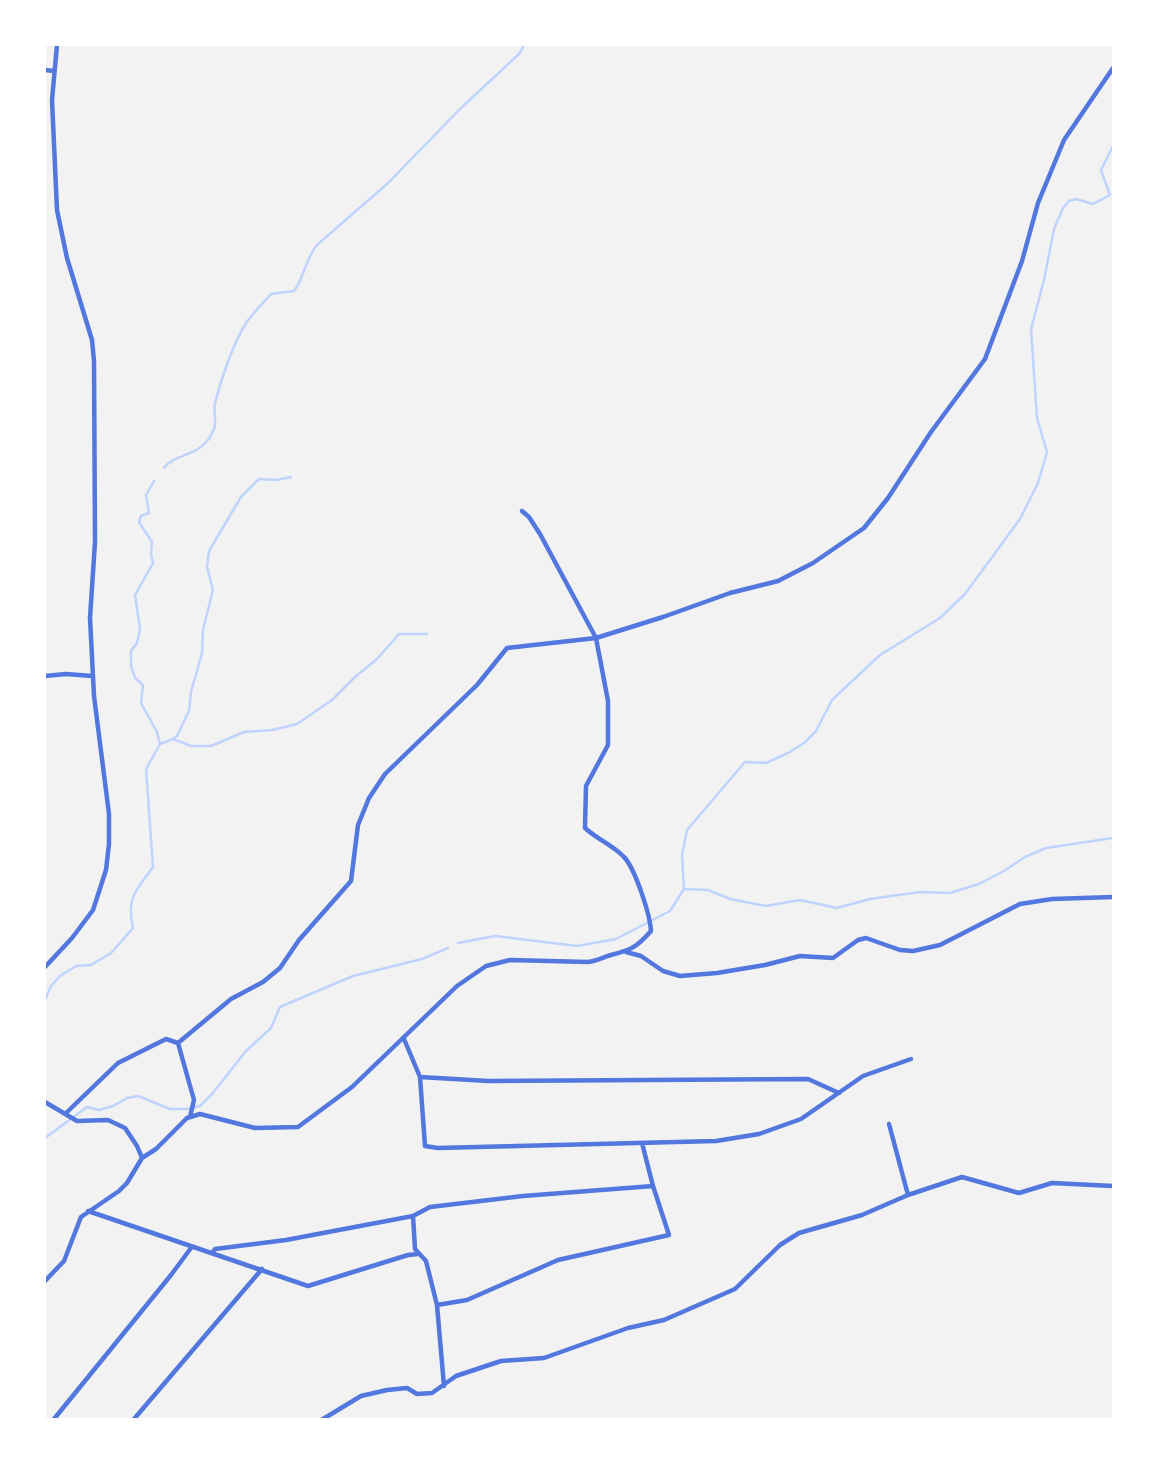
<!DOCTYPE html>
<style>
body{margin:0}
#map{position:relative;width:1158px;height:1464px;overflow:hidden;background:#f2f2f2;font-family:Commissioner,sans-serif}
canvas{display:block}
.frame{position:absolute;inset:0;border:46px solid #fff;pointer-events:none}
</style>
<div id="map">
<canvas width="1158" height="1464"></canvas>
<div class="frame"></div>
</div>
<script>
const ctx = document.querySelector('canvas').getContext('2d');
ctx.lineJoin = 'round';
function stroke(path, color, width, dash) { ctx.strokeStyle = color; ctx.lineWidth = width; ctx.lineCap = dash ? 'butt' : 'round'; ctx.setLineDash(dash || []); ctx.stroke(path); }
const stream = new Path2D(`
 M164 468C177 451 202 459 214 429 217 422 213 411 215 403 222 377 232 346 246 323 253 313 263 303 271 294L294 291C305 277 305 258 318 244L387 184 461 108 519 54 524 45
 M173 739 177 736 189 711 191 692 202 653 203 630 213 590 207 567 209 551 241 497 259 479 276 480 291 477
 M160 744 173 739 191 746H211L244 732 272 730 297 724 332 700 355 677 377 659 399 634H427
 M684 889 708 890 730 899 766 906 800 900 837 908 870 899 920 892 950 893 979 884 1004 871 1025 857 1046 848 1113 838
 M458 943 495 936 577 946 616 939 670 911 684 889 682 855 687 830 745 762 766 763 788 753 804 743 816 731 832 700 880 655 940 618 965 594 1020 519 1038 483 1047 452 1037 418 1031 329 1044 280 1054 229 1063 208 1069 201 1076 199 1093 204 1110 195 1101 170 1113 146
 M45 1000 51 986 60 976 76 966 91 965 111 953 133 928C126 898 136 890 153 867L146 769 160 744 157 732 141 703 143 685 135 678 131 666V651L137 643 140 629 135 595 153 563 151 554 152 542 139 522 141 516 149 513 146 495 154 481
 M45 1138 87 1107 99 1110 113 1106 127 1098 138 1096 170 1109H187L200 1106 212 1094 246 1051 271 1028 280 1007 353 976 422 959 448 948`);
const minor = new Path2D(`
 M45 70 54 71
 M45 676 66 674 92 676
 M626 952 641 956 663 971 680 976 717 973 765 965 800 956 833 958 858 940 866 938 900 950 913 951 940 945 1020 904 1052 899 1113 897
 M45 967 72 938 93 910 106 870 109 844V814L94 696 90 618 95 542 94 361 92 340 67 258 57 210 52 100 57 45
 M404 1039 420 1077 488 1081 808 1079 839 1093
 M420 1077 425 1146 438 1148 716 1141 759 1134 801 1119 863 1076 911 1059
 M45 1102 77 1121 108 1120 125 1128 137 1146 142 1158
 M66 1113 118 1063 166 1039 178 1043
 M190 1117 194 1100 178 1043 231 999 263 982 280 968 299 940 351 881 358 825 369 798 385 774 477 685 507 648 596 638 663 617 730 593 778 581 813 563 864 528 888 498 931 432 985 359 1022 261 1038 203 1064 140 1113 68
 M889 1124 908 1195
 M88 1211 308 1286 408 1255 418 1254
 M413 1216 415 1249 426 1261 437 1305 444 1386
 M213 1252 215 1249 286 1240 413 1216 430 1207 523 1196 653 1186 642 1143
 M45 1281 64 1261 81 1217 119 1191 127 1183 142 1158 156 1149 187 1118 200 1114 255 1128 298 1127 352 1087 457 986 486 966 510 960 588 962C597 961 603 957 611 955 631 950 637 947 651 931 650 915 635 867 623 856 612 845 597 839 585 828L586 786 608 745V701L596 638 540 534 529 517 522 511
 M437 1305 467 1300 558 1260 669 1235 653 1186
 M54 1419 171 1275 191 1248
 M134 1419 262 1269
 M323 1419 361 1396 387 1390 407 1388 417 1394 432 1393 456 1376 501 1361 544 1358 628 1328 664 1320 735 1289 780 1245 799 1233 862 1215 908 1195 962 1177 1019 1193 1052 1183 1113 1186`);
stroke(stream, '#bfd3fe', 2.5);
stroke(minor, '#5277de', 4.5);
</script>
